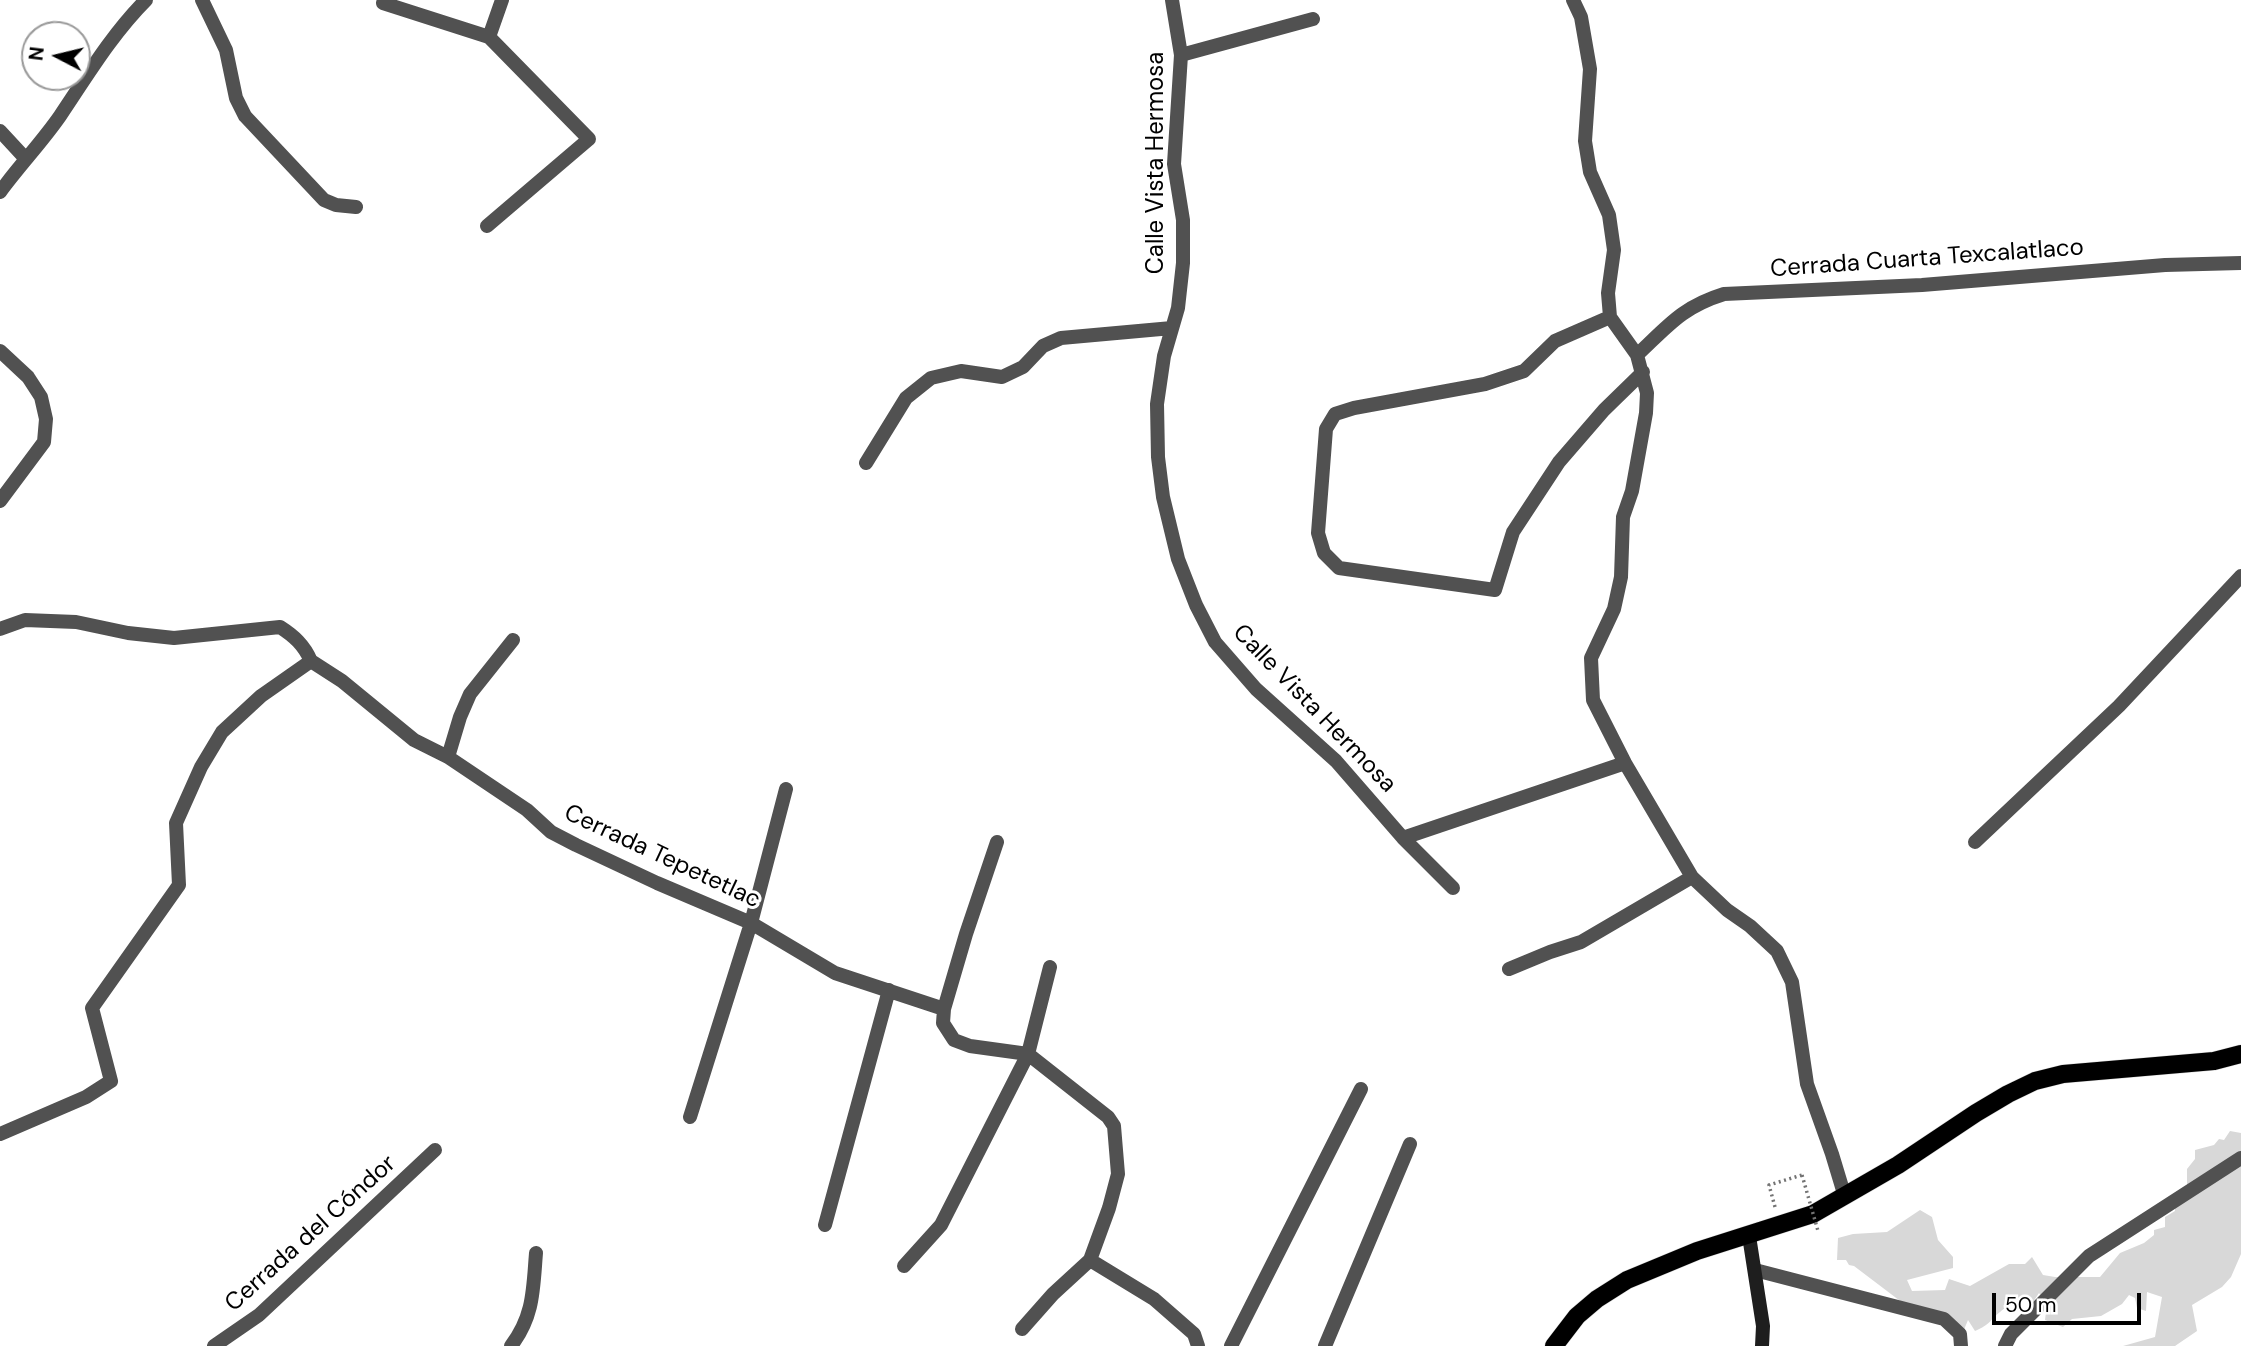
<!DOCTYPE html>
<meta charset="utf-8">
<style>
body{margin:0}
#map{position:relative;width:2241px;height:1346px;overflow:hidden;background:#fff;font-family:"DM Sans",sans-serif}
canvas{display:block}
.north{position:absolute;left:21px;top:21px;width:70px;height:70px;box-sizing:border-box;background:#fff;border:2px solid #999;border-radius:50%;rotate:277deg;font-size:19px;font-weight:700;line-height:28px;text-align:center;color:#000}
.north::after{content:'';display:block;margin:auto;width:24px;height:32px;background:#000;clip-path:polygon(50% 0,100% 100%,50% 72%,0 100%)}
.scale{position:absolute;left:1992px;top:1293px;width:149px;height:32px;box-sizing:border-box;border:4px solid #000;border-top:0;padding-left:9px;font-size:21px;line-height:24px;white-space:nowrap;color:#000;-webkit-text-stroke:5px #fff;paint-order:stroke}
</style>
<div id="map">
<canvas width="2241" height="1346"></canvas>
<div class="north">N</div>
<div class="scale">50 m</div>
</div>
<script>
const ctx = document.querySelector('canvas').getContext('2d');
ctx.lineJoin = 'round';
function fill(path, color) { ctx.fillStyle = color; ctx.fill(path, 'evenodd'); }
function stroke(path, color, width, dash) { ctx.strokeStyle = color; ctx.lineWidth = width; ctx.lineCap = dash ? 'butt' : 'round'; ctx.setLineDash(dash || []); ctx.stroke(path); }
function label(font, color, halo, rows, align = 'center') {
  ctx.font = font + ' "DM Sans",sans-serif'; ctx.lineWidth = 6; ctx.setLineDash([]); ctx.textBaseline = 'middle'; ctx.strokeStyle = halo; ctx.fillStyle = color; for (const [text, x, y, turn = 0] of rows) {
    ctx.save(); ctx.translate(x, y); ctx.rotate((+turn || 0) * Math.PI / 180); ctx.textAlign = isNaN(turn) ? turn : align; if (halo) ctx.strokeText(text, 0, 0); ctx.fillText(text, 0, 0); ctx.restore();
  }
}
const green = new Path2D(`
 M2230 1131 2241 1133V1254L2231 1277 2222 1287 2192 1305 2197 1331 2175 1346H2123L2155 1337 2162 1297 2147 1292 2146 1311 2137 1308 2135 1298 2129 1295 2122 1304 2101 1316 2072 1319 2063 1327 2045 1320 2047 1304 2039 1293 2033 1302 2020 1299C2013 1306 2005 1307 2000 1312 1989 1321 1991 1324 1975 1331L1968 1320 1961 1337 1950 1322 1916 1313 1854 1266 1849 1265 1846 1260H1837L1838 1238 1853 1234 1887 1232 1920 1210 1932 1217 1938 1240 1953 1257V1268L1907 1280 1912 1291 1945 1290 1949 1279 1970 1286 2009 1264H2025L2032 1257 2043 1275 2055 1277H2100L2120 1253 2144 1243 2154 1235V1230L2165 1227V1217L2175 1211V1206L2187 1189V1169L2195 1159V1150L2214 1145 2219 1139 2224 1140Z`);
const path = new Path2D(`
 M1775 1207 1769 1185 1802 1175`);
const minor = new Path2D(`
 M202 0 226 50 236 98 245 116 324 200 336 205 356 207
 M384 0 383 3 489 37 589 139 487 226
 M1172 0 1181 55 1174 164 1183 220V263L1178 308 1164 356 1157 404 1158 457 1163 497 1178 559 1196 605 1215 642 1256 689 1336 761 1403 838 1453 888
 M1573 0 1581 17 1590 69 1585 141 1590 172 1609 215 1614 250 1608 293 1610 317 1637 355 1647 393 1646 413 1632 491 1623 517 1621 577 1614 609 1591 658 1593 700 1625 763 1692 877 1727 910 1750 926 1777 951 1792 982 1807 1084 1832 1154 1845 1197
 M489 37 502 0
 M1181 55 1313 19
 M0 131 25 158
 M0 192C19 166 42 142 60 116 87 76 112 34 146 0
 M1610 317 1555 341 1524 371 1485 384 1354 408 1335 414 1326 429 1318 533 1324 553 1339 568 1495 590 1513 532 1559 462 1604 410 1643 372
 M0 351 28 377 41 397 46 419 44 442 0 501
 M1637 355C1668 326 1682 307 1724 294L1922 285 2165 265 2241 263
 M866 463 906 398 931 378 961 371 1002 377 1023 367 1043 346 1061 338 1172 328
 M0 629 25 620 76 622 128 633 174 638 280 627C294 636 304 645 311 661
 M311 661 342 681 414 740 448 757 527 810 551 832 576 845 657 883 751 923 835 973 944 1009
 M448 757 460 717 470 694 513 640
 M1403 838 1625 763
 M997 842 966 934 944 1009 943 1023 954 1040 970 1046 1028 1054 1108 1117 1114 1126 1118 1174 1109 1208 1090 1260 1053 1294 1022 1329
 M1975 842 2119 706 2241 576
 M1509 969 1550 952 1581 942 1692 877
 M690 1117 751 923 786 789
 M0 1134 86 1097 111 1081 92 1008 179 885 176 823 201 767 222 732 261 696 311 661
 M825 1225 889 990
 M1090 1260 1154 1299 1194 1334 1198 1346
 M904 1266 941 1225 1028 1054 1050 967
 M1755 1270 1944 1319 1960 1334 1961 1346
 M214 1346 259 1315 435 1150
 M511 1346C534 1316 533 1289 536 1253
 M1231 1346 1361 1089
 M1325 1346 1410 1144
 M2005 1346 2011 1334 2089 1256 2241 1158`);
const secondary = new Path2D(`
 M1749 1236 1763 1326 1762 1346`);
const primary = new Path2D(`
 M1554 1346 1577 1316 1597 1299 1627 1280 1697 1251 1813 1214 1898 1165 1976 1113 2008 1094 2035 1081 2063 1074 2214 1061 2241 1054`);
const pathBridge = new Path2D(`
 M1802 1175 1818 1231`);
const streetNames = [
 ["Calle Vista Hermosa",1157,163,-90],
 ["Cerrada Cuarta Texcalatlaco",1927,259,-4],
 ["Calle Vista Hermosa",1314,709,46],
 ["Cerrada Tepetetlac",662,857,25],
 ["Cerrada del Cóndor",311,1234,-42]
];
fill(green, '#d8d8d8');
stroke(primary, '#dbdbdb', 19);
stroke(path, '#737373', 3.5, [2, 3.5]);
stroke(minor, '#515151', 14);
stroke(secondary, '#1e1e1e', 14);
stroke(primary, '#000', 18);
stroke(pathBridge, '#737373', 3.5, [2, 3.5]);
label('24px', '#000', '#fff', streetNames);
</script>
